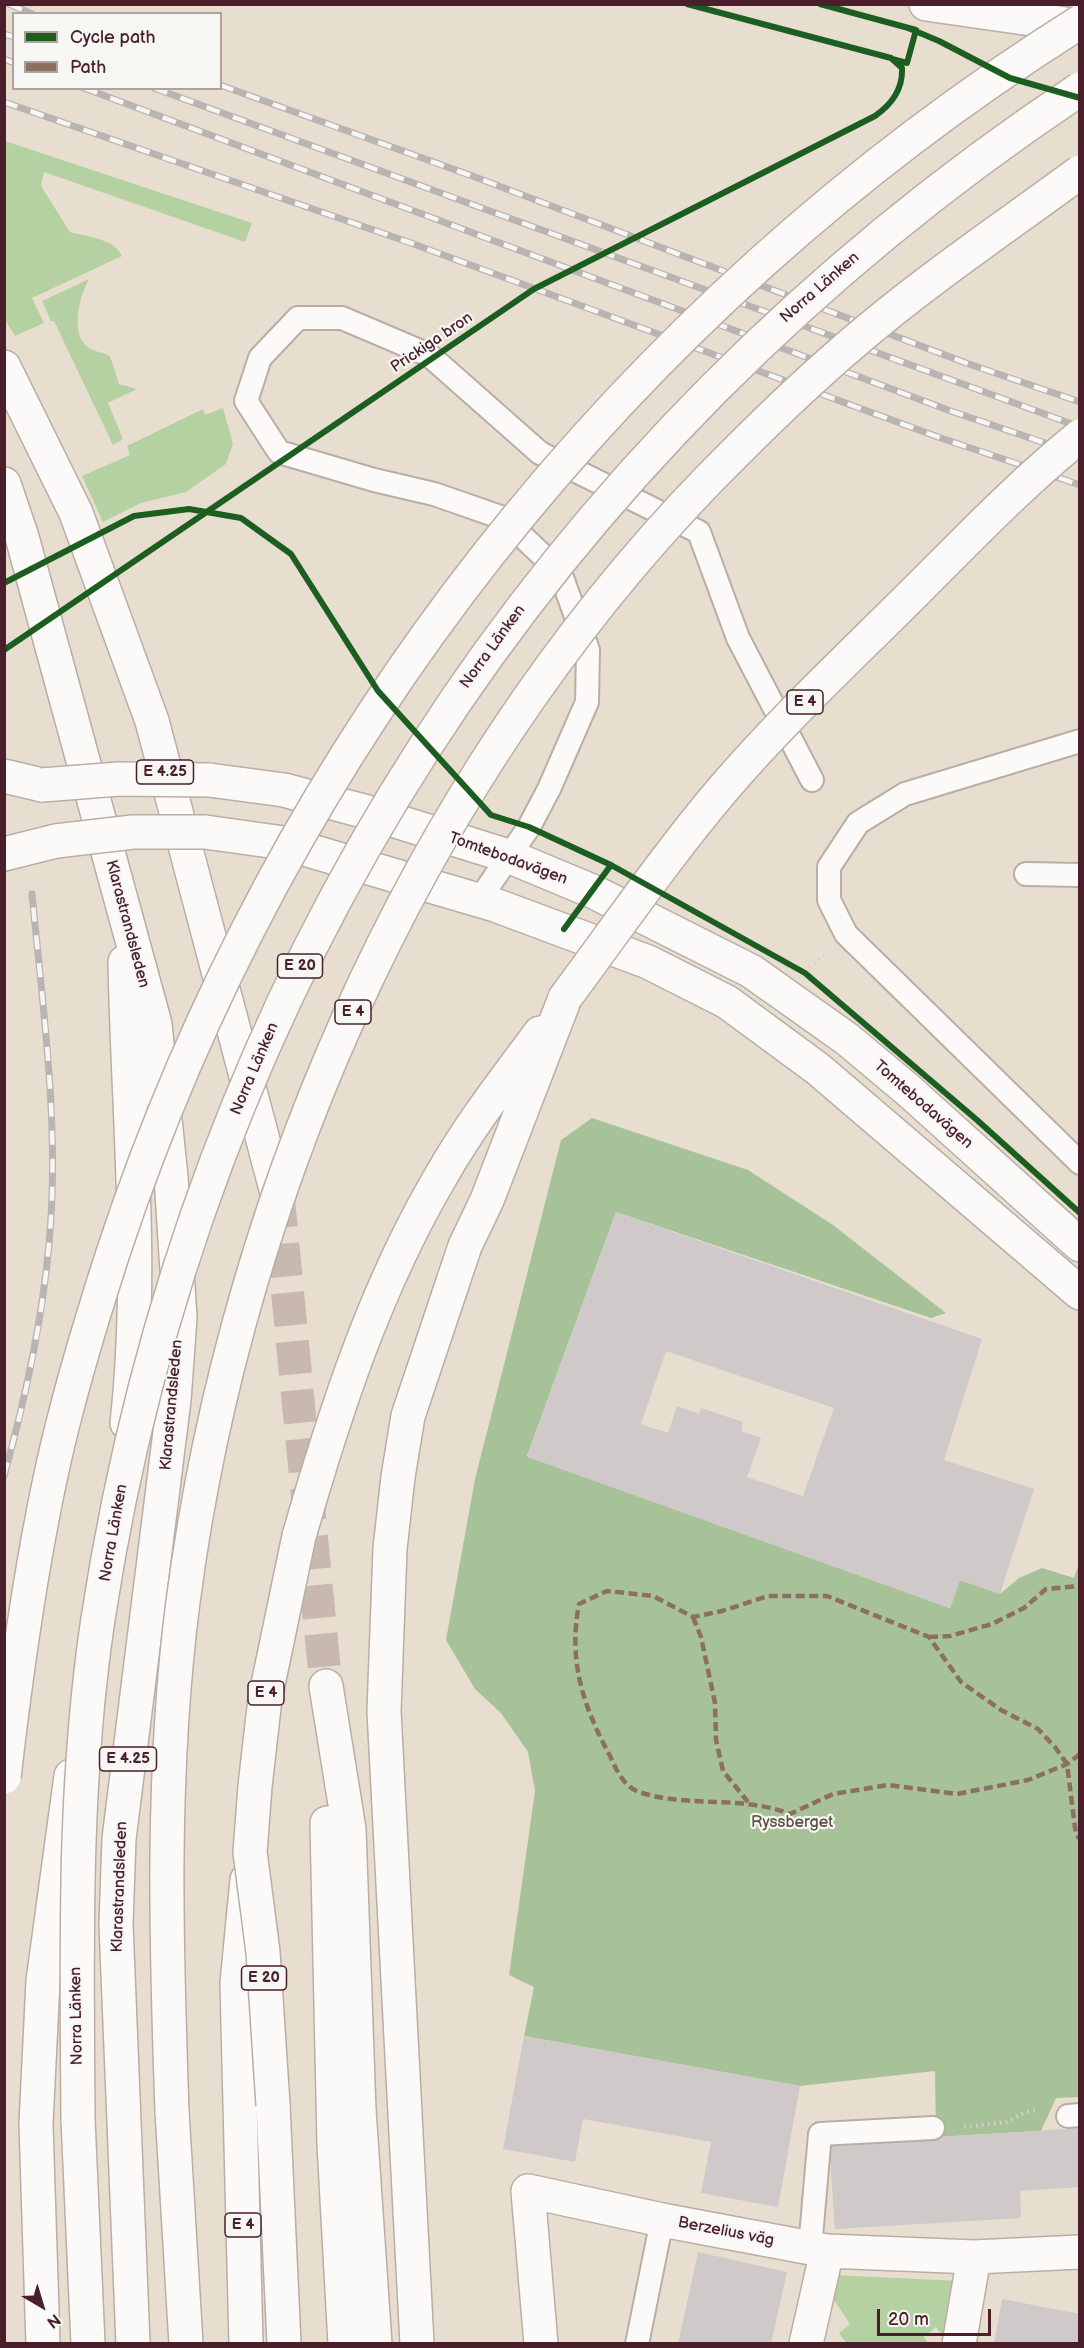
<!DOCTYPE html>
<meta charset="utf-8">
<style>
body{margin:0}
#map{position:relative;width:1084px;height:2348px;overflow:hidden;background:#e8ded0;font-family:"Balsamiq Sans",sans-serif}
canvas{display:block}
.frame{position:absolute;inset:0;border:6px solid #4a1f2b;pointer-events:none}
.legend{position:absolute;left:12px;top:12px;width:210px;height:78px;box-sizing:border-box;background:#f6f6f2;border:2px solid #b1a0a2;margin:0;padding:8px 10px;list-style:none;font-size:18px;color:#4a1f2b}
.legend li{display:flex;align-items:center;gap:12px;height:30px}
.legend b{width:30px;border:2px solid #b1a0a2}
.north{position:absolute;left:12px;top:2276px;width:60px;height:60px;-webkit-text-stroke:4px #f6f6f2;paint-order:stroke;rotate:142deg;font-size:16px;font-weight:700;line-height:24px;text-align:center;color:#4a1f2b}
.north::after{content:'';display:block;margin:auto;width:21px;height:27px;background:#4a1f2b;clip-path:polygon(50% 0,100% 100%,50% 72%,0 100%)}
.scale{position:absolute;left:877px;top:2309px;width:114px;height:27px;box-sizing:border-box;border:3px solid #4a1f2b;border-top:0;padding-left:8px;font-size:18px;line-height:21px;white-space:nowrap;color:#4a1f2b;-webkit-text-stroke:4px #f6f6f2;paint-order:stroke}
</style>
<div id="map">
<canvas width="1084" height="2348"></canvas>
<div class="frame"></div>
<ul class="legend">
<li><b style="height:8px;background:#1b5e20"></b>Cycle path</li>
<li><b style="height:8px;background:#8d6e63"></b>Path</li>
</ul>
<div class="north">N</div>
<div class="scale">20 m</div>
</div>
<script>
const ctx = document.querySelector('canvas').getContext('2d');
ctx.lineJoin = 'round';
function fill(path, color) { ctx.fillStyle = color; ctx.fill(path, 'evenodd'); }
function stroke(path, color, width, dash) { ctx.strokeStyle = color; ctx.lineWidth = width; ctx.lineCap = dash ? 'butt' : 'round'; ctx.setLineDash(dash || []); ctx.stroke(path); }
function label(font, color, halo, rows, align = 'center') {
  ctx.font = font + ' "Balsamiq Sans",sans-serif'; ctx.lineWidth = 4.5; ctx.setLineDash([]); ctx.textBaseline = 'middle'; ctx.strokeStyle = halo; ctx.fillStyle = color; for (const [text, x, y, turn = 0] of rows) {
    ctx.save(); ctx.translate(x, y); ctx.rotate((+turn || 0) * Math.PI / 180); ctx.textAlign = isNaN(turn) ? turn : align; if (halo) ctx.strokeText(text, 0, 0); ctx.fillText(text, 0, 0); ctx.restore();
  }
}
const green = new Path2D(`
 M5 141 252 223 245 242 44 172 41 186 70 232C87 237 114 238 122 256L32 298 44 323 15 336 4 318Z
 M89 279C80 295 69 334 88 347 94 352 103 352 110 356L119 384 137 389 108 403 123 439 113 445 54 321H51L42 301Z
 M223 408 233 444 226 464 186 492 141 503 103 522 82 476 130 455 127 446 203 409 205 415Z
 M833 2275 962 2281 948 2343 936 2327 924 2337 928 2343H846L839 2333 850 2324 828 2291Z`);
const forest = new Path2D(`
 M592 1118 748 1170 833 1225 946 1313 931 1318 616 1212 527 1456 950 1608 960 1580 1000 1594 1019 1578 1042 1568 1074 1578 1079 1564V2097L1056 2098 1041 2131 936 2137 935 2071 800 2086 524 2036 534 1987 509 1975 535 1791 528 1752 501 1713 475 1689 446 1640 475 1479 561 1140Z`);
const building = new Path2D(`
 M616 1212 982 1339 944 1460 1034 1489 1000 1594 960 1580 950 1608 527 1457ZM666 1351 834 1408 803 1496 747 1477 761 1438 741 1431 743 1422 701 1408 699 1414 677 1406 668 1433 641 1424Z
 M524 2036 800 2086 778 2207 701 2193 711 2142 583 2119 575 2162 503 2149Z
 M1080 2128V2187L1020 2191 1021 2218 835 2229 829 2144Z
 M698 2252 787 2272 771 2344H678Z
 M1002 2299 1080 2314V2344H994Z`);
const highwayTunnel = new Path2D(`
 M278 1195 326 1686`);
const path = new Path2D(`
 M810 968 824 955
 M964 2127 1006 2122 1026 2112 1038 2110`);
const lane = new Path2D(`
 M1080 741 905 794 858 823 829 867V900L846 934 1080 1163
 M1026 874 1080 875
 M479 900 529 827 549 789 587 702 588 650 560 572 503 518 434 494 374 480 279 452 246 401 260 358 298 318H342L429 355 540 453 699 532 738 638 812 780
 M1068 2116 1080 2115
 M810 2248 820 2134 933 2128
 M637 2344 662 2220`);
const street = new Path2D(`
 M4 776 42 785
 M209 780 284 790 367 812 508 856 592 891 751 971 847 1039 908 1090 1080 1245
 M205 832 284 843 495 905 648 962 727 1002 818 1069 1080 1293
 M4 854 56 841
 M541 2344 528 2191 662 2220 827 2251 974 2257 1080 2252
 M806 2344 827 2251
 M959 2344 974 2257`);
const secondary = new Path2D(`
 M926 4 1080 26`);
const highway = new Path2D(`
 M4 367 76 513 152 721 277 1193
 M4 484 22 537 155 1024 171 1177 180 1318 174 1400 119 1839 116 1924 133 2344
 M125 962C128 1116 144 1269 127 1423
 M299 1536C335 1412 375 1288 441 1176 470 1125 505 1080 540 1033
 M326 1686 349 1829 359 2110 375 2344
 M327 1823 334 2144 345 2344
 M273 2105 284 2344
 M172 2111 186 2344
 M78 2119 88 2344
 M43 2344 36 2124 43 1981 71 1776
 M246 2344 237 1983 247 1880
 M417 2344 384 1711 390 1549 398 1477 408 1416 465 1246 487 1200 565 998`);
const rail = new Path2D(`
 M9 4 32 14
 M4 34 14 37
 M4 59 14 63
 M220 85 475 177 966 363 1080 402
 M84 88 948 410 1080 455
 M154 88 1080 427
 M4 102 408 242 938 437 1080 485
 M4 1476C25 1400 42 1323 49 1244 60 1128 43 1010 32 894`);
const streetBridge = new Path2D(`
 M42 785 119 779 209 780
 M56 841 133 832H205`);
const highwayBridge = new Path2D(`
 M565 998C617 928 667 855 724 788 784 718 852 655 918 589 970 537 1022 483 1080 436
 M4 1777C16 1673 30 1571 52 1470 68 1396 90 1324 113 1253 281 743 625 308 1080 22
 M273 2105 263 1952 250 1852 255 1786 265 1699 299 1536
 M172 2111C166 1941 161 1771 183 1602 238 1179 431 751 738 450 775 413 814 376 854 342 925 281 1004 228 1080 172
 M78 2119C77 1952 73 1785 98 1619 195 981 543 446 1080 89`);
const quiet = new Path2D(`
 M693 1617 701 1637 715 1703 716 1740 723 1771 748 1802
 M929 1637 950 1636 992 1624 1024 1608 1046 1589 1080 1586
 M1080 1754 1067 1764 1028 1780 957 1794 888 1785 833 1794 790 1814C741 1795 692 1808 642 1793 624 1788 617 1771 610 1756 583 1706 568 1661 579 1604L607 1591 653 1596 693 1617 722 1611 768 1596H827L929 1637 961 1682 1001 1710 1038 1729 1055 1747 1067 1764 1076 1835 1080 1839`);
const cycleway = new Path2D(`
 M820 4 916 30 907 63 892 59
 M908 28 939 41 1010 78 1080 98
 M4 583 134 516 189 509 241 518 291 554 378 691 491 815 529 827 611 865 805 973 977 1120 1080 1213
 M4 650 534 289 875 116C891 105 903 89 902 68L891 58 687 4
 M564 929 611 865`);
const shields = [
 [805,702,36],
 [165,772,57],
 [300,966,45],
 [353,1012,36],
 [266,1693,36],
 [128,1759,57],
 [264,1978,45],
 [243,2225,36]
];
const shieldNames = [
 ["E 4",805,702],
 ["E 4.25",165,772],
 ["E 20",300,966],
 ["E 4",353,1012],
 ["E 4",266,1693],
 ["E 4.25",128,1759],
 ["E 20",264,1978],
 ["E 4",243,2225]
];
const streetNames = [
 ["Norra Länken",820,288,-41],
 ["Prickiga bron",432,343,-34],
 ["Norra Länken",493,647,-54],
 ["Tomtebodavägen",508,859,20],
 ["Klarastrandsleden",127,924,75],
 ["Norra Länken",255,1069,-67],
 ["Tomtebodavägen",923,1105,41],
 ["Klarastrandsleden",172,1405,-85],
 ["Norra Länken",114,1533,-80],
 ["Klarastrandsleden",120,1887,-88],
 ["Norra Länken",77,2016,-91],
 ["Berzelius väg",726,2232,11]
];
const parkNames = [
 ["Ryssberget",792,1823]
];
fill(green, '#b6d1a1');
fill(forest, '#a7c298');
fill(building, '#d0c9ca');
stroke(highwayTunnel, '#c8b8af', 33, [33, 16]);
stroke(lane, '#b9aea6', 26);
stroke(street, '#b9aea6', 36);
stroke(secondary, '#b9aea6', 36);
stroke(highway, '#b9aea6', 36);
stroke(path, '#d6d1ce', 4, [1.5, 4.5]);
stroke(lane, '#fcfaf8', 22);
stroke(street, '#fcfaf8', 33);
stroke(secondary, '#fcfaf8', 33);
stroke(highway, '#fcfaf8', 33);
stroke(rail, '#b9b3b2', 7);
stroke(rail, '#f6f6f2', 4.5, [14]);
stroke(streetBridge, '#b9aea6', 36, []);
stroke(highwayBridge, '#b9aea6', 36, []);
stroke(streetBridge, '#fcfaf8', 33);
stroke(highwayBridge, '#fcfaf8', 33);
stroke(quiet, '#8d6e63', 4.5, [9, 4.5]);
stroke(cycleway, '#1b5e20', 6);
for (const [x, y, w] of shields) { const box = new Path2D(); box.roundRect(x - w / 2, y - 12, w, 24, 4.5); ctx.fillStyle = '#f6f6f2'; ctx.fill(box); stroke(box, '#4a1f2b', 1.5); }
label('bold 15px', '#4a1f2b', null, shieldNames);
label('16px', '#4a1f2b', '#f6f6f2', streetNames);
label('16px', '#5e5143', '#f6f6f2', parkNames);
</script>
